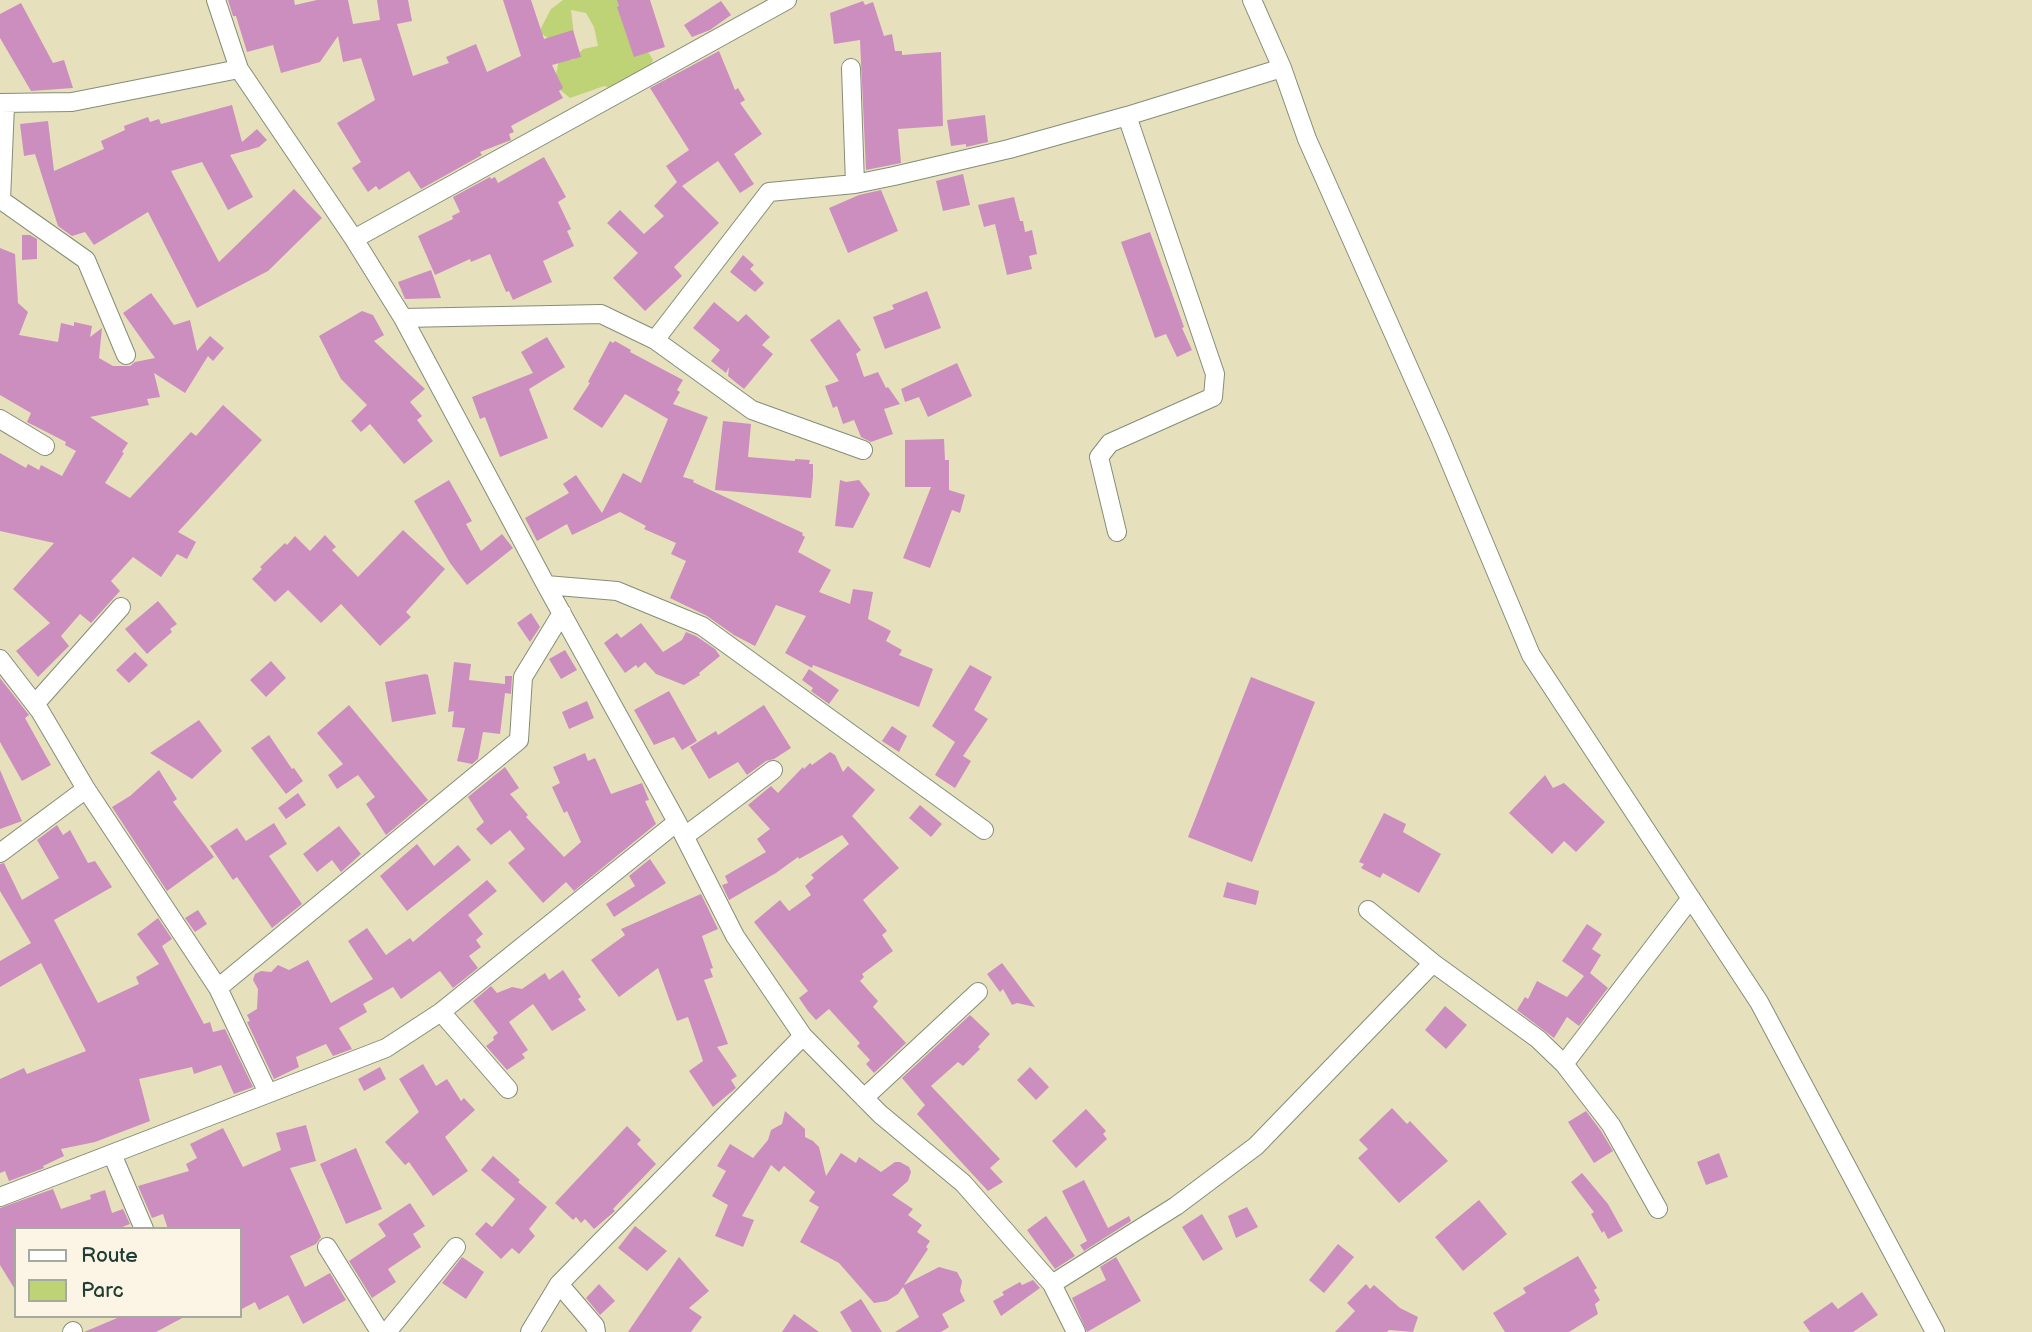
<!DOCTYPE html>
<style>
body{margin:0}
#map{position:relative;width:2032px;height:1332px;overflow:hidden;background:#e7e0bc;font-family:"Balsamiq Sans",sans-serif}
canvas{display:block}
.legend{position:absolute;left:14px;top:1227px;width:228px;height:91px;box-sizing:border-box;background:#fcf5e5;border:2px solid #a4ab9e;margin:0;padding:9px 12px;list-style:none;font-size:21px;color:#1f3d34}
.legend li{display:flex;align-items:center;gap:14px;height:35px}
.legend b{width:35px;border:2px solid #a4ab9e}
</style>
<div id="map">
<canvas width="2032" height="1332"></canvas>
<ul class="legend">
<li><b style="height:9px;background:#fff"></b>Route</li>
<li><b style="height:19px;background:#bed276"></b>Parc</li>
</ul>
</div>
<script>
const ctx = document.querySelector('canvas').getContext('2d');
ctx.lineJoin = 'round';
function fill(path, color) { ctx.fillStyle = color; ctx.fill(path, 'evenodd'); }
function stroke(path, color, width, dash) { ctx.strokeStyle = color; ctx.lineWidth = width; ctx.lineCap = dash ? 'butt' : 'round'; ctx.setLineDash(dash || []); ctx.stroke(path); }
const green = new Path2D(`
 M563 0H625L632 25 653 60 642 85 627 93 604 86 570 98 554 85 559 60H573L583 49 598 46 594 27 586 13 571 10 574 36 558 45 539 32 551 9Z`);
const building = new Path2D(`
 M228 0H294L295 5 317 0H348L353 24 380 20 377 0H408L412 21 397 24 413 76 449 63 446 57 476 44 487 72 521 56 503 0H531L544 39 573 30 581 57 552 65 563 88 559 91 563 98 511 126 514 132 509 134 511 140 480 152 482 155 421 189 409 171 379 190 376 186 368 192 352 168 361 162 337 123 375 100 361 58 343 62 338 36 320 62 281 73 273 45 247 52 236 16H233Z
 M617 0H650L665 47 634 57 617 7 619 6Z
 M721 1 731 15 710 30 692 37 684 25Z
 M863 1 865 5 873 2 884 36 892 34 895 51H902V55L941 52 943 126 898 129 901 163 866 170 860 40 834 44 830 13Z
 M21 3 53 63 64 60 73 88 31 91 0 38V14Z
 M719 51 735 90 738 88 745 100 740 103 762 134 734 154 754 184 740 193 718 161 682 186 719 223 674 267 682 276 645 311 613 278 638 253 607 223 620 210 644 234 664 216 654 206 677 182 666 166 689 150 650 88Z
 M232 105 242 142 257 129 267 140 259 147 230 155 253 197 228 210 202 162 171 171 219 262 294 189 322 218 268 271 197 308 148 212 94 245 85 232 72 236 58 226 35 154 24 156 20 124 48 121 54 171 104 149 101 141 125 130 124 126 148 117 150 122 159 119 161 124Z
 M985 115 988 142 966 147V144L951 146 947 120Z
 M544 157 566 197 558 202 571 229 567 231 574 246 543 261 552 282 513 300 509 291 506 292 490 254 471 262 470 259 435 275 418 236 453 219 452 216 460 212 453 197 490 177 491 179 495 177 498 183Z
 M963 174 970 205 943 211 936 181Z
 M881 190 898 231 848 253 829 208 859 195Z
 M1014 197 1020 221H1023L1025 232 1032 230 1037 254 1029 256 1032 269 1007 275 995 224 984 227 978 205Z
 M1150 232 1184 327 1182 328 1192 350 1177 357 1166 334 1155 338 1121 242Z
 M22 235H30L37 239V259L22 260Z
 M0 248 15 254 18 303 28 312 19 335 58 342 61 323 74 326V322L92 326 90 337 102 328 99 358 113 366H130L135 362 155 358 123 313 151 293 174 325 190 320 197 351 210 336 224 348 213 361 208 356 185 393 154 373 160 397 147 399 149 405 90 417 128 443 122 452 124 453 105 483 130 498 191 432 196 436 223 405 262 440 178 532 196 542 187 559 177 554 161 577 133 557 111 581 120 591 91 623 80 614 61 636 69 646 38 677 16 651 50 623 13 589 54 543 0 531V453L26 468 28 464 39 470 41 465 62 476 76 451 65 445 66 442 27 422 31 413 0 395Z
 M743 255 754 265 750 269 764 283 755 292 730 272Z
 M431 270 441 298 405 299 398 282Z
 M927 291 941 328 885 349 873 317 894 309 892 305Z
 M714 302 738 322 746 314 770 337 762 345 773 354 744 389 728 376 729 367 726 373 711 361 720 350 693 328Z
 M362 311 373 315 384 335 374 341 425 389 410 402 422 416 417 420 433 441 404 464 370 424 361 432 351 421 367 405 341 379 319 336Z
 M839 319 861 350 856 354 864 377 878 372 886 388 888 387 900 404 884 409 893 434 871 442 861 437 854 420 843 424 837 406 833 408 825 386 839 381 810 340Z
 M547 337 565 367 529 389 548 438 500 457 485 417 480 419 472 397 533 373 521 352Z
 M610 341 613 343 615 341 631 350 630 352 683 380 677 390 680 392 673 404 708 417 683 477 694 480 693 482 803 533 802 535 805 537 798 552 831 570 819 592 850 604 853 589 873 592 868 619 891 631 886 641 902 650 899 655 933 669 919 707 813 665 812 668 785 653 806 616 776 605 755 646 734 635 707 616 670 598 686 561 671 554 676 543 644 529 646 526 620 512 572 535 567 524 537 541 525 518 569 493 563 484 576 475 602 513 623 473 641 483 668 419 625 394 602 428 573 409 590 383 588 382Z
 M957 363 972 396 928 417 919 397 905 402 901 389Z
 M723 421 751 424 748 457 795 461V459L810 460 809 464H813V476L811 498 715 490Z
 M944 439 945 460H949V490L965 495 960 513 952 510 930 568 903 558 931 487H905V440Z
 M449 480 472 521 466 524 481 551 502 534 513 548 467 585 450 563 414 501Z
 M840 480 846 482 859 480 870 494 853 528 835 526Z
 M403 530 445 569 406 612 411 617 380 646 341 604 321 623 288 590 275 602 252 579 262 569 260 567 285 543 287 545 295 536 310 551 325 535 336 547 332 550 358 577Z
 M158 601 177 624 170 629 172 632 147 654 125 629Z
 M531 613 540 627 530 642 517 623Z
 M641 623 663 652 682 640 686 632 696 636 715 649 720 656 699 673 700 675 684 685 656 674 645 662 638 668 636 665 625 673 604 643 617 633 621 638Z
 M565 650 577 670 561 679 549 659Z
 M135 652 148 665 129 683 116 670Z
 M271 661 286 678 266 697 250 680Z
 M454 662 471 664 469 680 505 684V676H512L511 694 505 693 500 734 483 732 478 759 472 764 457 761 465 728 452 727 454 711 448 712Z
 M970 665 992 677 974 710 988 719 963 756 971 761 955 788 935 775 955 742 932 726Z
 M809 669 839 690 829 704 811 691 813 688 802 680Z
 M425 674 428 675 436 714 392 722 385 682Z
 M1251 677 1315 702 1252 862 1188 837Z
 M0 678 29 715 25 718 51 765 22 781 0 742Z
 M669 691 697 741 682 750 674 737 654 745 634 710Z
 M587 701 594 718 569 729 562 712Z
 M349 705 428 800 386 835 366 804 375 797 358 775 337 789 328 775 343 764 317 733Z
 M764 705 791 748 774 759 766 761 747 775 738 762 709 779 690 747 716 731 718 735Z
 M199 720 222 751 192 779 150 753Z
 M892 726 907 736 899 752 882 741Z
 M269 735 292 769 294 768 303 781 286 794 251 748Z
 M830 752 835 755 843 772 848 766 875 790 852 816 899 868 863 900 887 931 882 935 893 951 862 974 864 977 860 981 878 1001 873 1007 906 1043 874 1073 866 1064 870 1060 857 1046 860 1043 829 1009 816 1020 808 1011 799 998 808 991 754 922 780 900 789 911 811 895 805 886 814 878 811 875 849 844 842 835 799 859 798 857 776 873 729 900 722 885 728 883 725 876 766 852 757 839 770 829 748 805 771 786 778 793 803 767 804 769 810 763 812 765Z
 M585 753 588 761 595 758 611 794 642 783 649 800 645 801 656 824 574 891 566 882 543 903 508 863 525 849 510 830 491 845 476 829 484 822 468 797 505 767 519 788 510 794 528 815 526 817 564 857 581 842 567 811 564 813 552 787 560 783 553 767Z
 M0 770 22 821 0 829Z
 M159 770 177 799 173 802 214 857 167 891 112 807 130 796Z
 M1545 775 1553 788 1564 783 1605 822 1576 852 1564 841 1552 854 1509 813Z
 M298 793 306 805 286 819 278 808Z
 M920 805 942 824 931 837 909 818Z
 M1384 813 1406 824 1403 832 1441 854 1419 893 1383 873 1380 878 1361 868 1364 864 1359 862Z
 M274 823 287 844 269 856 302 904 272 928 237 877 233 880 210 846 237 828 246 841Z
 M57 825 63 835 70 830 88 863 95 861 112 887 54 920 98 1003 139 984 136 977 159 964 137 934 158 918 172 939 162 946 204 1024 210 1022 213 1032 225 1029 253 1087 234 1094 221 1065 194 1074 192 1067 139 1079 150 1121 95 1142 61 1149 64 1156 43 1166 44 1168 9 1181 5 1171 0 1173V1079L24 1068 27 1074 86 1051 41 963 0 987V961L31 943 0 891V864L4 863 22 900 59 878 37 840Z
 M339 826 361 854 341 872 332 860 317 872 303 854Z
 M417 844 434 866 458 845 471 860 407 911 380 876Z
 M650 859 666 883 614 917 606 904 635 886 629 876Z
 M487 880 497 891 468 915 483 934 476 940 481 947 469 956 478 968 453 988 440 971 401 999 393 987 363 1004 367 1012 339 1028 352 1049 333 1056 326 1044 296 1057 299 1067 274 1079 247 1022 250 1021 247 1015 257 1009 258 989 253 980 255 974 261 971 271 972 278 965 289 970 308 960 331 1003 373 979 348 941 367 928 386 955 410 938 413 942Z
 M1227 882 1259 891 1256 905 1223 897Z
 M701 894 718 929 702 936 713 968 710 969 713 977 704 980 728 1044 717 1047 737 1076 731 1080 736 1088 713 1107 689 1071 703 1061 688 1017 677 1021 658 968 619 997 591 960 625 935 621 929Z
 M198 910 207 924 195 932 185 918Z
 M1587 924 1602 934 1592 949 1601 955 1590 973 1608 988 1579 1026 1567 1017 1554 1038 1517 1010 1525 997 1528 999 1537 981 1567 997 1584 976 1562 961Z
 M1002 963 1035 1007 1017 1003 1012 1005 1003 989 1000 992 987 974Z
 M563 970 581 997 578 999 586 1010 552 1031 533 1004 509 1022 528 1050 522 1054 525 1058 507 1070 486 1046 494 1040 493 1037 498 1033 473 1001 491 986 497 993 512 987 522 989 545 973 549 980Z
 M1445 1006 1467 1025 1446 1049 1425 1030Z
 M970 1015 990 1034 978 1047 980 1049 963 1066 958 1062 931 1086 1000 1159 990 1168 1003 1182 988 1191 917 1114 925 1105 902 1078Z
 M423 1064 436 1086 447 1079 461 1101 464 1098 475 1110 445 1137 468 1171 433 1196 409 1162 405 1165 385 1142 419 1112 399 1079Z
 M380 1067 386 1079 364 1091 358 1079Z
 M1030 1067 1049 1087 1036 1100 1017 1080Z
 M1392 1108 1407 1124 1410 1121 1448 1161 1399 1203 1358 1158 1368 1149 1359 1140Z
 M1086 1109 1106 1131 1103 1134 1107 1139 1076 1168 1052 1141Z
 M785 1111 805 1129V1137L813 1141 819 1147 826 1176 841 1153 856 1163 859 1157 881 1172 895 1162H900L909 1167 911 1172 908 1181 892 1195 913 1209 908 1215 922 1225 917 1232 930 1241 926 1247 928 1249 904 1285 939 1267 957 1272 962 1281 960 1291 965 1301 942 1314 949 1327 941 1332H895L919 1317 903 1287 898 1294 887 1301 874 1303 839 1263 800 1242 819 1207 809 1201 815 1192 784 1166 779 1172 771 1165 742 1216 754 1220 743 1247 715 1236 728 1205 712 1196 726 1171 717 1166 730 1144 753 1158 768 1140 771 1130 782 1124Z
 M1586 1111 1601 1131 1613 1151 1594 1163 1568 1122Z
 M306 1125 316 1161 290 1168 321 1237 316 1244 290 1256 305 1287 330 1273 346 1300 303 1324 288 1295 259 1310 255 1302 240 1310V1229H168L163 1214 152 1218 138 1186 189 1171 186 1164 197 1158 190 1144 223 1128 243 1167 281 1150 276 1133Z
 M627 1126 641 1140 637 1144 656 1164 613 1209 615 1211 594 1229 585 1219 581 1223 576 1217 573 1220 555 1203Z
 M356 1148 382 1209 346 1224 320 1164Z
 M1719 1153 1728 1177 1706 1185 1697 1162Z
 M493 1156 520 1180 518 1182 547 1207 529 1229 535 1236 519 1254 512 1248 501 1259 475 1234 486 1222 492 1227 515 1199 481 1170Z
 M1582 1173 1608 1204 1623 1231 1608 1239 1604 1231 1602 1233 1591 1214 1594 1212 1571 1182Z
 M1084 1180 1108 1228 1129 1216 1131 1221 1084 1251 1080 1245 1087 1241 1062 1191Z
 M53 1189 61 1209 91 1199 90 1195 105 1190 112 1213 123 1209 130 1224 117 1229H16V1291L0 1265V1208Z
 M1479 1200 1507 1234 1463 1271 1435 1237Z
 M410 1203 425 1226 413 1234 421 1247 388 1269 396 1282 372 1298 349 1261 386 1236 378 1224Z
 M1247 1207 1258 1227 1236 1238 1228 1216Z
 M1202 1214 1223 1249 1203 1261 1182 1227Z
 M1046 1216 1075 1256 1055 1269 1027 1230Z
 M635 1226 667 1251 647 1271 618 1248Z
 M1338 1244 1354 1257 1324 1293 1309 1280Z
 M1578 1256 1597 1288 1594 1290 1600 1300 1595 1304 1598 1314 1569 1332H1505L1493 1313 1526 1293 1523 1288Z
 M462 1257 484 1272 466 1299 442 1283Z
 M679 1257 709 1291 689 1308 702 1317 691 1332H628Z
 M1116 1257 1141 1301 1087 1332 1072 1298 1106 1280 1100 1267Z
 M1033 1280 1040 1288 1001 1316 993 1301 1004 1295 1002 1292 1020 1282 1022 1285Z
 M599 1284 615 1301 600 1315 586 1298Z
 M1366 1284 1370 1289 1374 1285 1400 1308 1418 1317 1413 1332 1389 1330 1387 1332H1335L1355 1311 1347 1303Z
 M1862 1292 1878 1315 1853 1332H1810L1803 1322 1832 1302 1838 1309Z
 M861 1299 882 1332H852L840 1312Z
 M794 1314 819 1332H782Z
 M122 1316H186L156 1332H84Z`);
const minor = new Path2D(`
 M216 0 239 69 354 239 403 318 546 585 677 822 735 936 803 1036 880 1114 963 1183 1052 1284 1076 1332
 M1252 0 1282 68 1307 139 1440 438 1531 655 1759 1002 1935 1332
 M851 68 855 184
 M0 103 72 102 239 69
 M5 105 1 200 86 260 126 355
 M1127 116 1282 68
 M354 239 787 0
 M403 318 601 314 655 340 752 410 863 450
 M655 340 769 192 855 184 894 176 1009 149 1127 116 1215 374 1213 397 1110 443 1099 457 1117 532
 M0 419 45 446
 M546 585 617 591 702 626 984 830
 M0 659 40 711 86 789 218 988 268 1093
 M35 704 121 607
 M685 836 773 770
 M0 853 86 789
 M1368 910 1433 963 1538 1039 1564 1064 1611 1125 1658 1209
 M218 988 519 740 523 677 562 613
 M441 1012 508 1089
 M1564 1064 1691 898
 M864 1098 978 992
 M112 1154 144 1229
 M0 1197 386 1048 441 1012 677 822
 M327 1247 380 1332
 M559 1284 595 1326 596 1332
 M1052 1284 1176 1206 1256 1146 1433 963
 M72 1332 73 1331
 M387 1332 456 1247
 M530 1332 559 1284 803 1036`);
fill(green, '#bed276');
fill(building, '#cc8ebf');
stroke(minor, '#838e78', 20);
stroke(minor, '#fff', 18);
</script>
